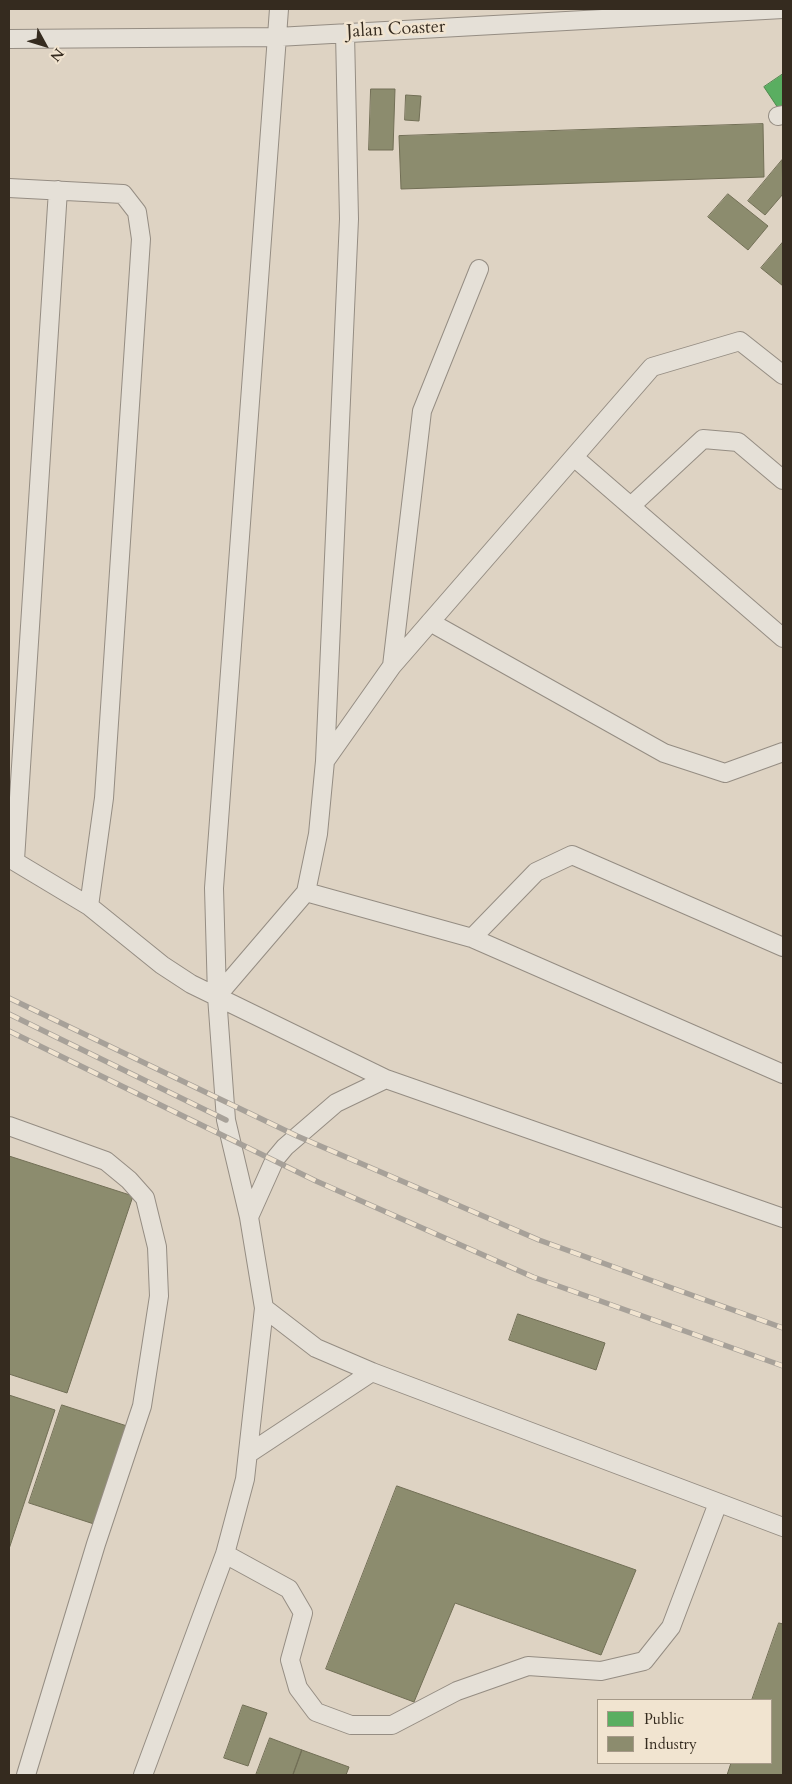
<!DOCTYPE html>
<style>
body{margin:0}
#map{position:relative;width:792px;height:1784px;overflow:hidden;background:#ded3c3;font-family:Cardo,serif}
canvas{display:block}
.frame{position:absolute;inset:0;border:10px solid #352b1f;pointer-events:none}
.legend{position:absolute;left:597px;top:1699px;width:175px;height:65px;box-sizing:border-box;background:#f1e4d0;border:1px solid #a69a89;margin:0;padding:6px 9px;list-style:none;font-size:15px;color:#352b1f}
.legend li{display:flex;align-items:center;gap:10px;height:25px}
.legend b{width:25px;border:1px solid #a69a89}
.north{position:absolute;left:20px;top:20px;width:50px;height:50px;-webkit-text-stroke:4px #f1e4d0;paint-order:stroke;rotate:129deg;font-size:14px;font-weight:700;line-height:20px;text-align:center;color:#352b1f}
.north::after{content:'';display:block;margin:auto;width:18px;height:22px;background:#352b1f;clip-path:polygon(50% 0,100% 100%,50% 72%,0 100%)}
</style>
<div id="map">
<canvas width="792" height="1784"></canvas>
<div class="frame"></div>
<ul class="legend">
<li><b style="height:14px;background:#5aae61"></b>Public</li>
<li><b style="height:14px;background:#8c8c6e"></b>Industry</li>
</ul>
<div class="north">N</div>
</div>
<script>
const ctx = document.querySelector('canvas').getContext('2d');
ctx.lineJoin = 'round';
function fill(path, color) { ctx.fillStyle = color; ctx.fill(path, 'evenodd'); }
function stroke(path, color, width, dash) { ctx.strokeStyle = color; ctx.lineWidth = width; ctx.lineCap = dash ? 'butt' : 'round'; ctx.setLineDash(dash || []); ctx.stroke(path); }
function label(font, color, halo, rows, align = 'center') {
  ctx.font = font + ' Cardo,serif'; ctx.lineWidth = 5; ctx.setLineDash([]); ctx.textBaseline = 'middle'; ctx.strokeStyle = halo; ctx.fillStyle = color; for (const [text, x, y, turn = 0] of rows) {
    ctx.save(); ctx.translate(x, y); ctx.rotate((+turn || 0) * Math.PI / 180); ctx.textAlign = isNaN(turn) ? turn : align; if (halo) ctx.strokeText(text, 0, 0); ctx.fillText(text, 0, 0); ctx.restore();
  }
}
const public = new Path2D(`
 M783 74V105L778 108 764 87Z`);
const industry = new Path2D(`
 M371 89H395L393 150H369Z
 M406 95 421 96 419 121 405 120Z
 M763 124 764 177 401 189 399 136Z
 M782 160 783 194 765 215 748 201Z
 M728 194 768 226 748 250 708 217Z
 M783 242V286L761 268Z
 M9 1156 133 1196 67 1393 9 1374Z
 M518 1314 605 1343 596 1370 509 1340Z
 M9 1395 55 1410 9 1549Z
 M62 1405 127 1426 94 1524 29 1503Z
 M397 1486 636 1570 601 1655 455 1603 414 1702 326 1669Z
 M779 1623 783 1624V1775H727L731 1763H771V1700H752Z
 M243 1705 267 1713 248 1766 224 1758Z
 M270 1738 302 1750 293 1775H256Z
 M302 1750 349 1767 346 1775H293Z`);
const lane = new Path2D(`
 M279 9 214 888 217 996 226 1120 249 1217 264 1308 316 1348 372 1372 783 1527
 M9 39 277 37 783 9
 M778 116 783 115
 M9 188 123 194 137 212 141 239 104 798 89 906 162 965 191 984 386 1079 783 1218
 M575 458 783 638
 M632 505 703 439 738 442 783 480
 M430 622 664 753 725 773 783 752
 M392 666 422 411 479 269
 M325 761 349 219 345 33
 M9 858 89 906
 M15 860 58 190
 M306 892 472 938 783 1074
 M472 938 536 872 572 855 783 947
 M217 996 306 892 318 834 325 761 392 666 652 367 740 341 783 375
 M9 1126 106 1161 129 1180 145 1198 157 1247 159 1296 142 1406 96 1544 26 1775
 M249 1217 275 1159 285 1147 336 1103 386 1079
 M248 1454 372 1372
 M225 1554 289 1589 303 1613 290 1660 298 1688 316 1712 351 1725H392L457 1691 528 1666 601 1671 644 1661 671 1627 718 1503
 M143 1775 225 1554 245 1479 264 1308`);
const rail = new Path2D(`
 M9 998 297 1136 539 1240 783 1328
 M9 1014 226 1120
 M9 1031 316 1181 533 1277 783 1366`);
const streetNames = [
 ["Jalan Coaster",396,30,-3]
];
fill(public, '#5aae61');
stroke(public, '#4f874d', 1);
fill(industry, '#8c8c6e');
stroke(industry, '#726f56', 1);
stroke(lane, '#958d83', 20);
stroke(lane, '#e5e0d7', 18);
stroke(rail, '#a7a199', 5.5);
stroke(rail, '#f1e4d0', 4, [11]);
label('18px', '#352b1f', '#f1e4d0', streetNames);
</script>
